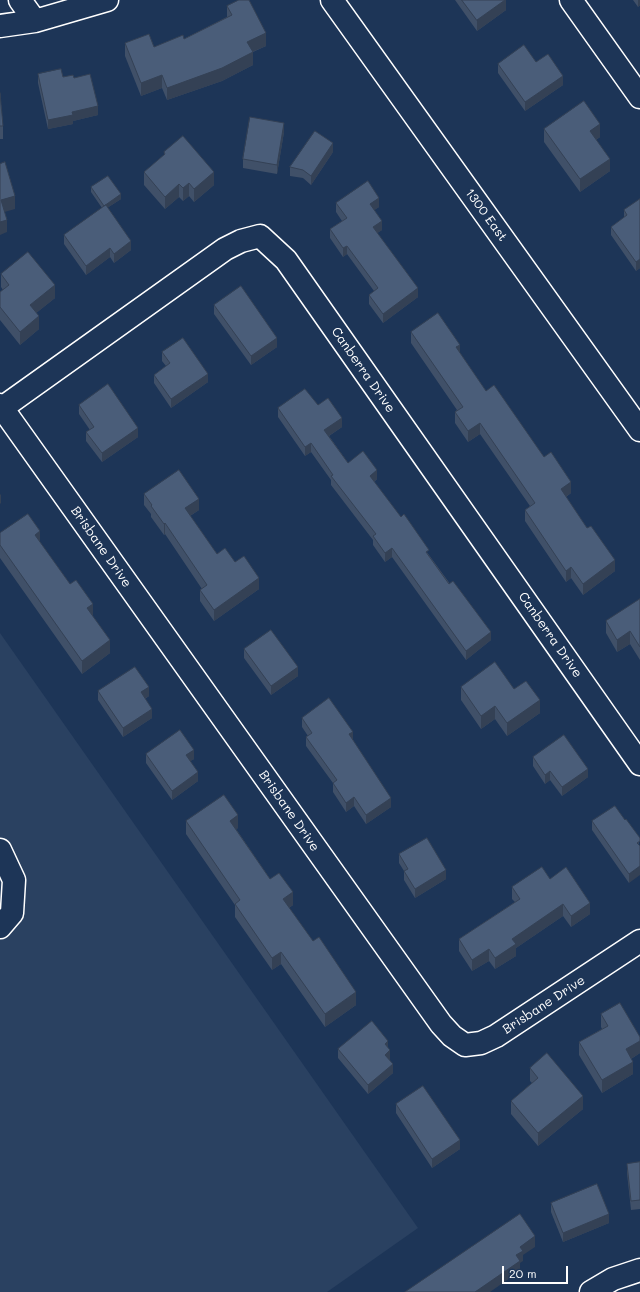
<!DOCTYPE html>
<style>
body{margin:0}
#map{position:relative;width:640px;height:1292px;overflow:hidden;background:#1d3557;font-family:Mali,sans-serif}
canvas{display:block}
.scale{position:absolute;left:502px;top:1266px;width:66px;height:18px;box-sizing:border-box;border:2px solid #fff;border-top:0;padding-left:5px;font-size:12px;line-height:14px;white-space:nowrap;color:#fff;-webkit-text-stroke:3px #1d3557;paint-order:stroke}
</style>
<div id="map">
<canvas width="640" height="1292"></canvas>
<div class="scale">20 m</div>
</div>
<script>
const ctx = document.querySelector('canvas').getContext('2d');
ctx.lineJoin = 'round';
function fill(path, color) { ctx.fillStyle = color; ctx.fill(path, 'evenodd'); }
function stroke(path, color, width, dash) { ctx.strokeStyle = color; ctx.lineWidth = width; ctx.lineCap = dash ? 'butt' : 'round'; ctx.setLineDash(dash || []); ctx.stroke(path); }
function label(font, color, halo, rows, align = 'center') {
  ctx.font = font + ' Mali,sans-serif'; ctx.lineWidth = 3.5; ctx.setLineDash([]); ctx.textBaseline = 'middle'; ctx.strokeStyle = halo; ctx.fillStyle = color; for (const [text, x, y, turn = 0] of rows) {
    ctx.save(); ctx.translate(x, y); ctx.rotate((+turn || 0) * Math.PI / 180); ctx.textAlign = isNaN(turn) ? turn : align; if (halo) ctx.strokeText(text, 0, 0); ctx.fillText(text, 0, 0); ctx.restore();
  }
}
const built = new Path2D(`
 M0 633 418 1228 327 1292H0Z`);
const minor = new Path2D(`
 M20 0 35 21
 M571 0 640 97
 M0 26 35 21 107 0
 M0 405 441 1024 452 1036 465 1045 481 1043 496 1036 640 941
 M2 408 225 249 241 241 260 236 286 260 640 764
 M0 850 14 880 12 913 0 927
 M591 1292 613 1279 640 1270`);
const major = new Path2D(`
 M332 0 640 430`);
const wall = new Path2D(`
 M455 0H506V10L477 31Z
 M633 0H640V5L638 7Z
 M227 6 266 46 253 52V65L222 81 167 100 162 88 141 96 125 56V43L154 47 184 39 227 17Z
 M536 62 563 85 525 111 498 73V64Z
 M38 74 74 78 98 115 73 121V124L48 129 38 83Z
 M0 93 3 126V139H0Z
 M544 129 600 137 596 140 610 171 580 192 544 142Z
 M284 132 277 174 243 168V159Z
 M164 152 214 185 194 202 189 196 183 201 179 197 165 209 144 185V172L164 155Z
 M333 152 311 185 303 178 290 176V167Z
 M91 187 121 199 107 208 131 250 114 263 110 257 86 275 64 244V235L102 208 91 192Z
 M640 199V268L636 271 611 235V227L624 218V210Z
 M336 203 379 207 374 210 382 230 377 233 418 297 383 323 369 304V295L374 291 347 254 343 257 330 238V229L342 221 336 212Z
 M1 274 55 298 36 313 39 329 20 345 0 320V292L3 290 1 287Z
 M214 305 277 347 251 365 214 314Z
 M411 332 460 353 486 391 544 457 571 493 566 497 615 571 583 595 571 578 566 582 525 521V510L530 506 480 434 468 442 455 423V412L457 410 411 343Z
 M162 352 208 382 171 408 154 383V375L166 366 162 361Z
 M79 405 138 437 102 462 86 441V432L90 430 79 414Z
 M318 405 342 427 329 436 348 463 377 479 374 482 429 555 491 640 466 660 392 557 385 562 373 545V540L331 485V480L311 452 305 456 278 417V408Z
 M144 494 199 510 190 516 217 554 235 562 259 589 214 621 200 601V590L202 589 165 534 164 535 151 517V514L144 505Z
 M0 533 40 543 70 584 110 653 82 674 0 558Z
 M640 599V660L630 644 617 652 606 633V621Z
 M244 649 298 676 271 695 244 658Z
 M461 687 514 689 540 713 507 736 495 719 481 729 461 700Z
 M98 691 149 696 145 699 152 718 123 737 98 700Z
 M302 718 353 740 391 807 366 824 354 806 346 812 333 792V783L306 746V737L308 736 302 727Z
 M146 754 194 759 190 761 198 781 172 800 146 763Z
 M533 757 588 777 562 796 550 780 545 784 533 766Z
 M625 820 640 838 629 883 592 830V821Z
 M186 821 238 828 236 829 270 879 293 905 289 908 356 1005 325 1027 281 964 272 970 235 917V905L186 834Z
 M399 854 446 879 415 898 404 880V871L399 863Z
 M550 879 590 914 571 927 563 916 516 948V956L495 969 489 961 472 971 459 951V939L515 902 512 899V887Z
 M601 1014 640 1037V1053L631 1059 633 1074 602 1093 579 1055V1042L602 1029 601 1027Z
 M388 1048 390 1059 389 1060 393 1073 368 1094 338 1058V1049Z
 M530 1068 583 1109 538 1146 511 1114V1101L532 1083 530 1081Z
 M396 1104 460 1149 432 1168 396 1113Z
 M640 1162V1209L631 1210 627 1173V1164Z
 M551 1203 609 1223 563 1242 551 1212Z`);
const shadedWall = new Path2D(`
 M505 0H506V10L477 31V20Z
 M638 0H640V5L638 7Z
 M266 33V46L247 54V42Z
 M253 52V65L222 81 167 100V88Z
 M162 75V88L141 96V83Z
 M563 76V85L525 111V102Z
 M98 106V115L73 121V124L48 129V120L72 112Z
 M284 123V132L277 174V165Z
 M600 124V137L590 144V131Z
 M333 143V152L311 185V176Z
 M610 159V171L580 192V179Z
 M214 172V185L194 202V189Z
 M189 183V196L183 201V188Z
 M179 184V197L165 209V197Z
 M121 194V199L104 210V206Z
 M15 196V209L1 213V200Z
 M379 198V207L370 213V204Z
 M7 220V232L0 235V222Z
 M382 221V230L373 236V227Z
 M131 241V250L114 263V254Z
 M347 246V254L343 257V248Z
 M110 248V257L86 275V266Z
 M640 259V268L636 271V262Z
 M55 285V298L30 318V305Z
 M418 288V297L383 323V314Z
 M39 316V329L20 345V332Z
 M277 338V347L251 365V356Z
 M460 345V356L456 347Z
 M208 374V382L171 408V399Z
 M342 418V427L324 439V430Z
 M480 423V434L468 442V431Z
 M138 428V437L102 462V453Z
 M311 443V452L305 456V447Z
 M377 470V479L370 485V476Z
 M571 482V493L561 500V489Z
 M1 494V503L0 504V495Z
 M199 499V510L185 519V508Z
 M165 523V534L164 535V524Z
 M40 531V544L35 535Z
 M392 548V557L385 562V553Z
 M615 560V571L583 595V584Z
 M571 567V578L566 582V571Z
 M259 578V589L214 621V610Z
 M93 604V617L87 608Z
 M630 631V644L617 652V640Z
 M491 632V640L466 660V651Z
 M110 640V653L82 674V661Z
 M298 667V676L271 695V686Z
 M149 687V696L141 701V692Z
 M540 700V713L507 736V723Z
 M495 706V719L481 729V716Z
 M152 709V718L123 737V728Z
 M353 732V741L349 734Z
 M194 750V759L186 764V755Z
 M588 769V777L562 796V787Z
 M550 771V780L545 784V775Z
 M198 772V781L172 800V791Z
 M354 797V806L346 812V803Z
 M391 798V807L366 824V815Z
 M238 815V828L230 834V821Z
 M640 866V875L629 883V874Z
 M446 870V879L415 898V889Z
 M293 892V905L283 912V899Z
 M590 903V914L571 927V916Z
 M563 904V916L516 948V956L495 969V958L512 939Z
 M489 949V961L472 971V960Z
 M281 952V964L272 970V958Z
 M356 992V1005L325 1027V1014Z
 M388 1041V1050L385 1044Z
 M640 1041V1053L626 1062V1049Z
 M390 1050V1059L385 1064V1055Z
 M633 1062V1074L602 1093V1080Z
 M393 1064V1073L368 1094V1085Z
 M583 1096V1109L538 1146V1133Z
 M460 1140V1149L432 1168V1159Z
 M609 1214V1223L563 1242V1233Z
 M535 1236V1247L523 1255V1261L520 1263V1271L490 1292H475L516 1255 520 1247Z`);
const building = new Path2D(`
 M239 0H249L266 33 247 42 253 52 222 68 167 88 162 75 141 83 125 43 149 34 154 47 183 35 184 39 232 15 227 6Z
 M462 0H505L477 20Z
 M524 45 536 62 548 54 563 76 525 102 498 64Z
 M61 69 63 77 73 75 74 78 90 74 98 106 72 112 73 115 48 120 38 74Z
 M0 93 3 126H0Z
 M584 101 600 124 590 131 610 159 580 179 544 129Z
 M250 117 284 123 277 165 243 159Z
 M315 131 333 143 311 176 303 170 290 167Z
 M183 136 214 172 194 189 189 183 183 188 179 184 165 197 144 172 165 154 164 152Z
 M5 162 15 196 1 200 7 220 0 222V164Z
 M108 176 121 194 104 206 91 187Z
 M368 181 379 198 370 204 382 221 373 227 418 288 383 314 369 295 378 288 347 246 343 248 330 229 347 218 336 203Z
 M640 199V259L636 262 611 227 627 215 624 210Z
 M106 205 131 241 114 254 110 248 86 266 64 235Z
 M28 252 55 285 30 305 39 316 20 332 0 307V292L9 285 1 274Z
 M241 286 277 338 251 356 214 305Z
 M438 313 460 345 456 347 486 391 494 385 544 457 551 452 571 482 561 489 587 528 591 526 615 560 583 584 571 567 566 571 525 510 535 503 480 423 468 431 455 412 463 407 411 332Z
 M183 338 208 374 171 399 154 375 170 363 162 352Z
 M108 384 138 428 102 453 86 432 94 427 79 405Z
 M305 389 318 405 328 398 342 418 324 430 348 463 363 451 377 470 370 476 401 517 404 514 429 550 426 552 449 584 453 581 491 632 466 651 392 548 385 553 373 536 376 534 331 476 333 475 311 443 305 447 278 408Z
 M179 470 199 499 185 508 217 554 225 548 235 562 244 556 259 578 214 610 200 590 207 585 165 523 164 524 151 506 152 505 144 494Z
 M28 514 40 531 35 535 70 584 76 580 93 604 87 608 110 640 82 661 0 545V533Z
 M640 599V647L630 631 617 640 606 621Z
 M271 630 298 667 271 686 244 649Z
 M495 662 514 689 526 681 540 700 507 723 495 706 481 716 461 687Z
 M135 667 149 687 141 692 152 709 123 728 98 691Z
 M329 698 353 732 349 734 391 798 366 815 354 797 346 803 333 783 337 780 306 737 312 733 302 718Z
 M180 730 194 750 186 755 198 772 172 791 146 754Z
 M564 735 588 769 562 787 550 771 545 775 533 757Z
 M224 795 238 815 230 821 270 879 279 873 293 892 283 899 313 941 319 937 356 992 325 1014 281 952 272 958 235 904 240 900 186 821Z
 M615 806 625 820 626 819 640 838V841L637 843 640 846V866L629 874 592 821Z
 M427 838 446 870 415 889 404 871 408 869 399 854Z
 M542 867 550 879 566 867 590 903 571 916 563 904 512 939 516 944 495 958 489 949 472 960 459 939 520 899 512 887Z
 M620 1003 640 1037V1041L626 1049 633 1062 602 1080 579 1042 608 1026 601 1014Z
 M372 1021 388 1041 385 1044 390 1050 385 1055 393 1064 368 1085 338 1049Z
 M547 1053 583 1096 538 1133 511 1101 538 1078 530 1068Z
 M423 1086 460 1140 432 1159 396 1104Z
 M640 1162V1200L631 1201 627 1164Z
 M597 1184 609 1214 563 1233 551 1203Z
 M520 1214 535 1236 520 1247 523 1251 516 1255 520 1261 475 1292H405Z`);
const streetNames = [
 ["1300 East",486,215,54],
 ["Canberra Drive",363,370,55],
 ["Brisbane Drive",101,547,55],
 ["Canberra Drive",550,635,55],
 ["Brisbane Drive",289,811,55],
 ["Brisbane Drive",544,1005,-33]
];
fill(built, '#2a4161');
stroke(minor, '#fff', 25);
stroke(major, '#fff', 25);
stroke(minor, '#1d3557', 22);
stroke(major, '#1d3557', 22);
fill(wall, '#405068');
fill(shadedWall, '#344155');
fill(building, '#4a5d79');
stroke(building, '#344155', 1);
label('13px', '#fff', '#1d3557', streetNames);
</script>
